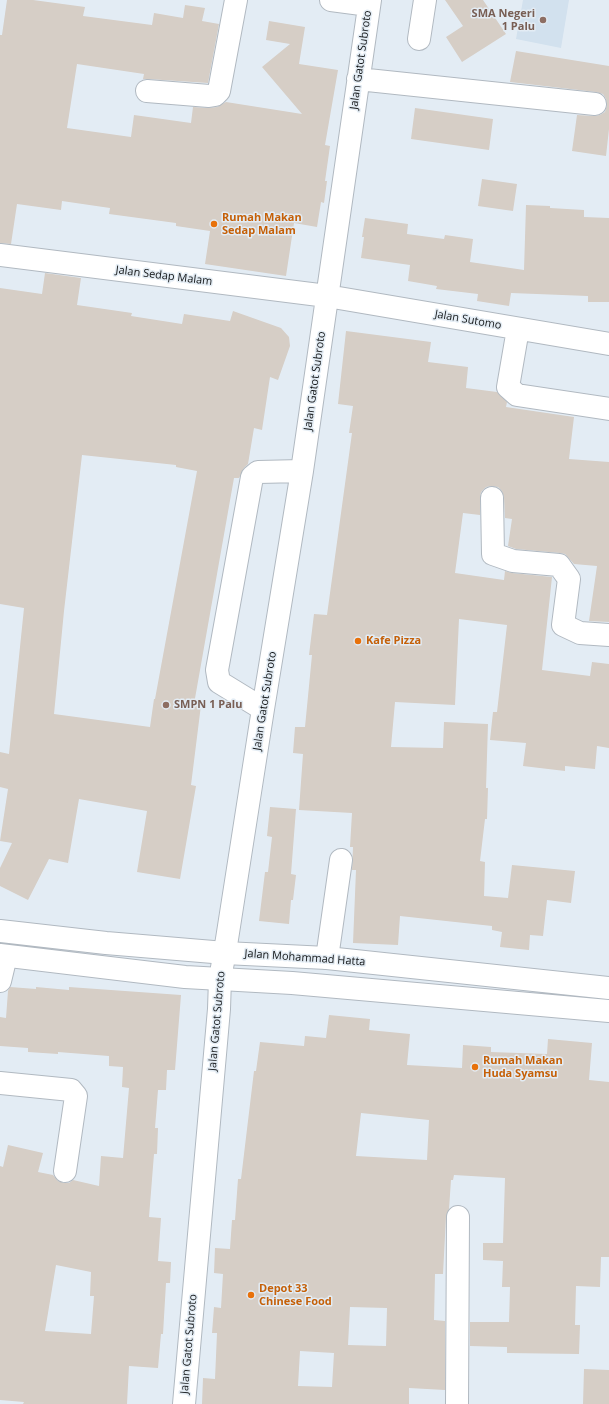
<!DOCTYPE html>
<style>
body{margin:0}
canvas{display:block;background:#e3ecf4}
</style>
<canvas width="609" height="1404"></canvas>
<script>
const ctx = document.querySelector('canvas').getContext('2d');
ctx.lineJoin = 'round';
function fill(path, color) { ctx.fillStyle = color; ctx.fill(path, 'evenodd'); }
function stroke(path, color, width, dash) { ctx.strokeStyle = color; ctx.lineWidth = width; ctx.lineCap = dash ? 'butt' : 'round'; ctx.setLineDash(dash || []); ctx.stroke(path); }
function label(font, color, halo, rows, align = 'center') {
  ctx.font = font + ' "Open Sans",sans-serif'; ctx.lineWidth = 3; ctx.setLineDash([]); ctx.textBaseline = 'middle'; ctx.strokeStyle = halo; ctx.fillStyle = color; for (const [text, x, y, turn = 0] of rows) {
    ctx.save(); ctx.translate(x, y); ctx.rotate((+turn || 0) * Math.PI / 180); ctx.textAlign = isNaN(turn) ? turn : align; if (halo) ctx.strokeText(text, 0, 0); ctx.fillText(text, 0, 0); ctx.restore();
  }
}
const built = new Path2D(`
 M523 0H569L561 48 516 39Z`);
const building = new Path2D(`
 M7 0H33L85 7 83 16 152 25 154 13 183 18 185 5 205 8 202 21 219 24 208 83 148 79H143L144 74 77 64 67 128 131 137 134 115 191 123 193 107 208 108 217 107 226 102 302 114 262 67 290 44 266 40 269 21 305 27 299 64 338 70 325 145 330 146 325 181H327L324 203 321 202 317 227 294 223 286 276 205 264 210 231 176 226V223L109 214 110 208 62 201 61 210 17 204 11 244 0 243V35H2Z
 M445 0H483L506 34 462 62 446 37 463 26Z
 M516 51 609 66V129L606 156 572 151 577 115 594 116 600 115 605 112 607 105 606 99 603 94 596 92 510 82Z
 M415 108 493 119 489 150 411 139Z
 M482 179 517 184 513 211 478 206Z
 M526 205 550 206V208L584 210V217L609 218V302H588V296L511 293 509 306 477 301 478 294 436 289 437 286 408 281 410 265 361 258 364 237H362L365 218 408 224 407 234 444 239 445 235 473 239 470 262 524 270Z
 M45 273 81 278 77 305 132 313 131 316 182 324 184 314 230 321 233 311 281 328 289 337 290 346 278 380 270 377 262 430 254 428 248 464 244 468 239 478H234L194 704 201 705 191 785 196 786 180 879 137 872 147 811 79 799 68 863 49 859 28 900 0 886V868L12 843 0 841 8 789 0 787V752L9 754 24 608 0 604V288L42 294ZM82 455 176 465V467L197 471 155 699H154L150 727 54 714 64 611Z
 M346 331 431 342 428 362 468 367 466 388 497 392 507 402 506 407 574 417 569 459 609 462V622L589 621 597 566 574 564 565 554 560 553 516 549 508 546 512 519 505 518 504 497 502 491 498 487 491 486 486 487 481 492 480 498V515L463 513 455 573 504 580 505 571 512 573 552 577 542 670 590 676 592 662 609 664V748L597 746 595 769 565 766V771L523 766 526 743 490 740 493 712H497L507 625 459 619 455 705 395 702 391 747 443 748 444 722 488 724 486 788H488L487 819H485L480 861 485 862 484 896 508 898 512 865 575 871 571 903 547 900 543 936 530 935 529 950 500 947 502 932 492 930V926L400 916 398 945 353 943 356 870H352L353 847H350L352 813 299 810 303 754 293 753 295 727H305L312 655H309L314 614 327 615 352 433H349L353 406 338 404Z
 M270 807 296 809 291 874 296 875 293 900H291L289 924 259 921 265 872H268L272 837 267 836Z
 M10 987 36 989V987L69 990V987L181 995 175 1070H167L166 1090H158L155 1128H158L157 1154H154L149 1217 161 1218 158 1261 171 1262 170 1283H166L163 1334H161L158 1368 129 1366 127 1404H23L24 1402 0 1400V1166L3 1167 8 1145 43 1153 38 1172 53 1175 58 1181 64 1183H69L73 1180 99 1186 101 1156 123 1158 129 1088 122 1087 123 1067 109 1066V1056L58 1052V1054L28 1052V1048L0 1046V1017L6 1018 8 991ZM56 1265 91 1272 90 1296H94L91 1334 45 1331Z
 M329 1015 370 1019 369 1030 410 1034 407 1065 462 1068 463 1045 491 1047V1052L547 1054 548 1039 592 1043 589 1080 609 1082V1257H601L600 1287 576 1286 575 1325H580L579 1354 507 1353V1347L470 1346V1322H509L510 1287H502L503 1261 483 1260V1243H503L505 1178 454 1175 453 1180H451L449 1209 446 1217 443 1274H435L434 1320 445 1321V1390L409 1388V1404H202L203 1378 215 1379 217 1333H212L214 1307 221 1308 223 1274 214 1273 215 1248 230 1249 232 1220H235L238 1179H241L254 1071H256L260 1042 304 1046 305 1036 326 1038ZM361 1113 429 1120 427 1160 356 1156ZM350 1307 387 1308 386 1346 348 1345ZM300 1351 334 1353 332 1387 298 1386Z
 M584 1369 609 1370V1404H583Z`);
const minor = new Path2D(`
 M331 0 369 5
 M419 39 425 0
 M358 79 595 104
 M147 91 209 96 215 95 219 91 236 0
 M0 255 327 296 609 344
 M518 329 508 387 517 395 609 409
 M492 498 493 554 513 561 559 565 569 579 563 625 580 633 609 635
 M263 709 219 682 217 670 252 477 258 472 302 471
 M327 958 341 860
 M0 981 6 956
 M0 1083 71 1090 76 1096 65 1171
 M184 1404 219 1009 220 979 227 939 263 709 302 471 370 0
 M457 1404 458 1217`);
const major = new Path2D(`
 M0 931 106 943 225 953 327 958 609 988
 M0 955 185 977 292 983 609 1011`);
const markers = [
 [543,20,4,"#8d6e63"],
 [214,224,4,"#e8710a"],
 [358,641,4,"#e8710a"],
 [166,705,4,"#8d6e63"],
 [475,1067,4,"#e8710a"],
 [251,1295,4,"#e8710a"]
];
const educationNames = [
 ["SMA Negeri",535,14],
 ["1 Palu",535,27],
 ["SMPN 1 Palu",174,705,"left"]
];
const streetNames = [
 ["Jalan Gatot Subroto",361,60,-82],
 ["Jalan Sedap Malam",164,276,7],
 ["Jalan Sutomo",468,320,10],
 ["Jalan Gatot Subroto",315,381,-82],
 ["Jalan Gatot Subroto",265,701,-81],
 ["Jalan Mohammad Hatta",305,958,4],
 ["Jalan Gatot Subroto",217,1021,-85],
 ["Jalan Gatot Subroto",189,1344,-85]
];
const foodNames = [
 ["Rumah Makan",222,218],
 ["Sedap Malam",222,231],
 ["Kafe Pizza",366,641],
 ["Rumah Makan",483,1061],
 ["Huda Syamsu",483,1074],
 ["Depot 33",259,1289],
 ["Chinese Food",259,1302]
];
fill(built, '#d2e1ee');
fill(building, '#d6cec6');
stroke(minor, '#b1b9c1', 24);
stroke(major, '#b1b9c1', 24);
stroke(minor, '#fff', 22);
stroke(major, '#fff', 22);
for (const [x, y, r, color] of markers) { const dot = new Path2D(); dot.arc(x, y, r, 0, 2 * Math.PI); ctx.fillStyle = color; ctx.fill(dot); stroke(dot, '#e3ecf4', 1.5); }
label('bold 11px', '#785e54', '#e3ecf4', educationNames, 'right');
label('11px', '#131618', '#e3ecf4', streetNames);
label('bold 11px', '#c56008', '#e3ecf4', foodNames, 'left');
</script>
